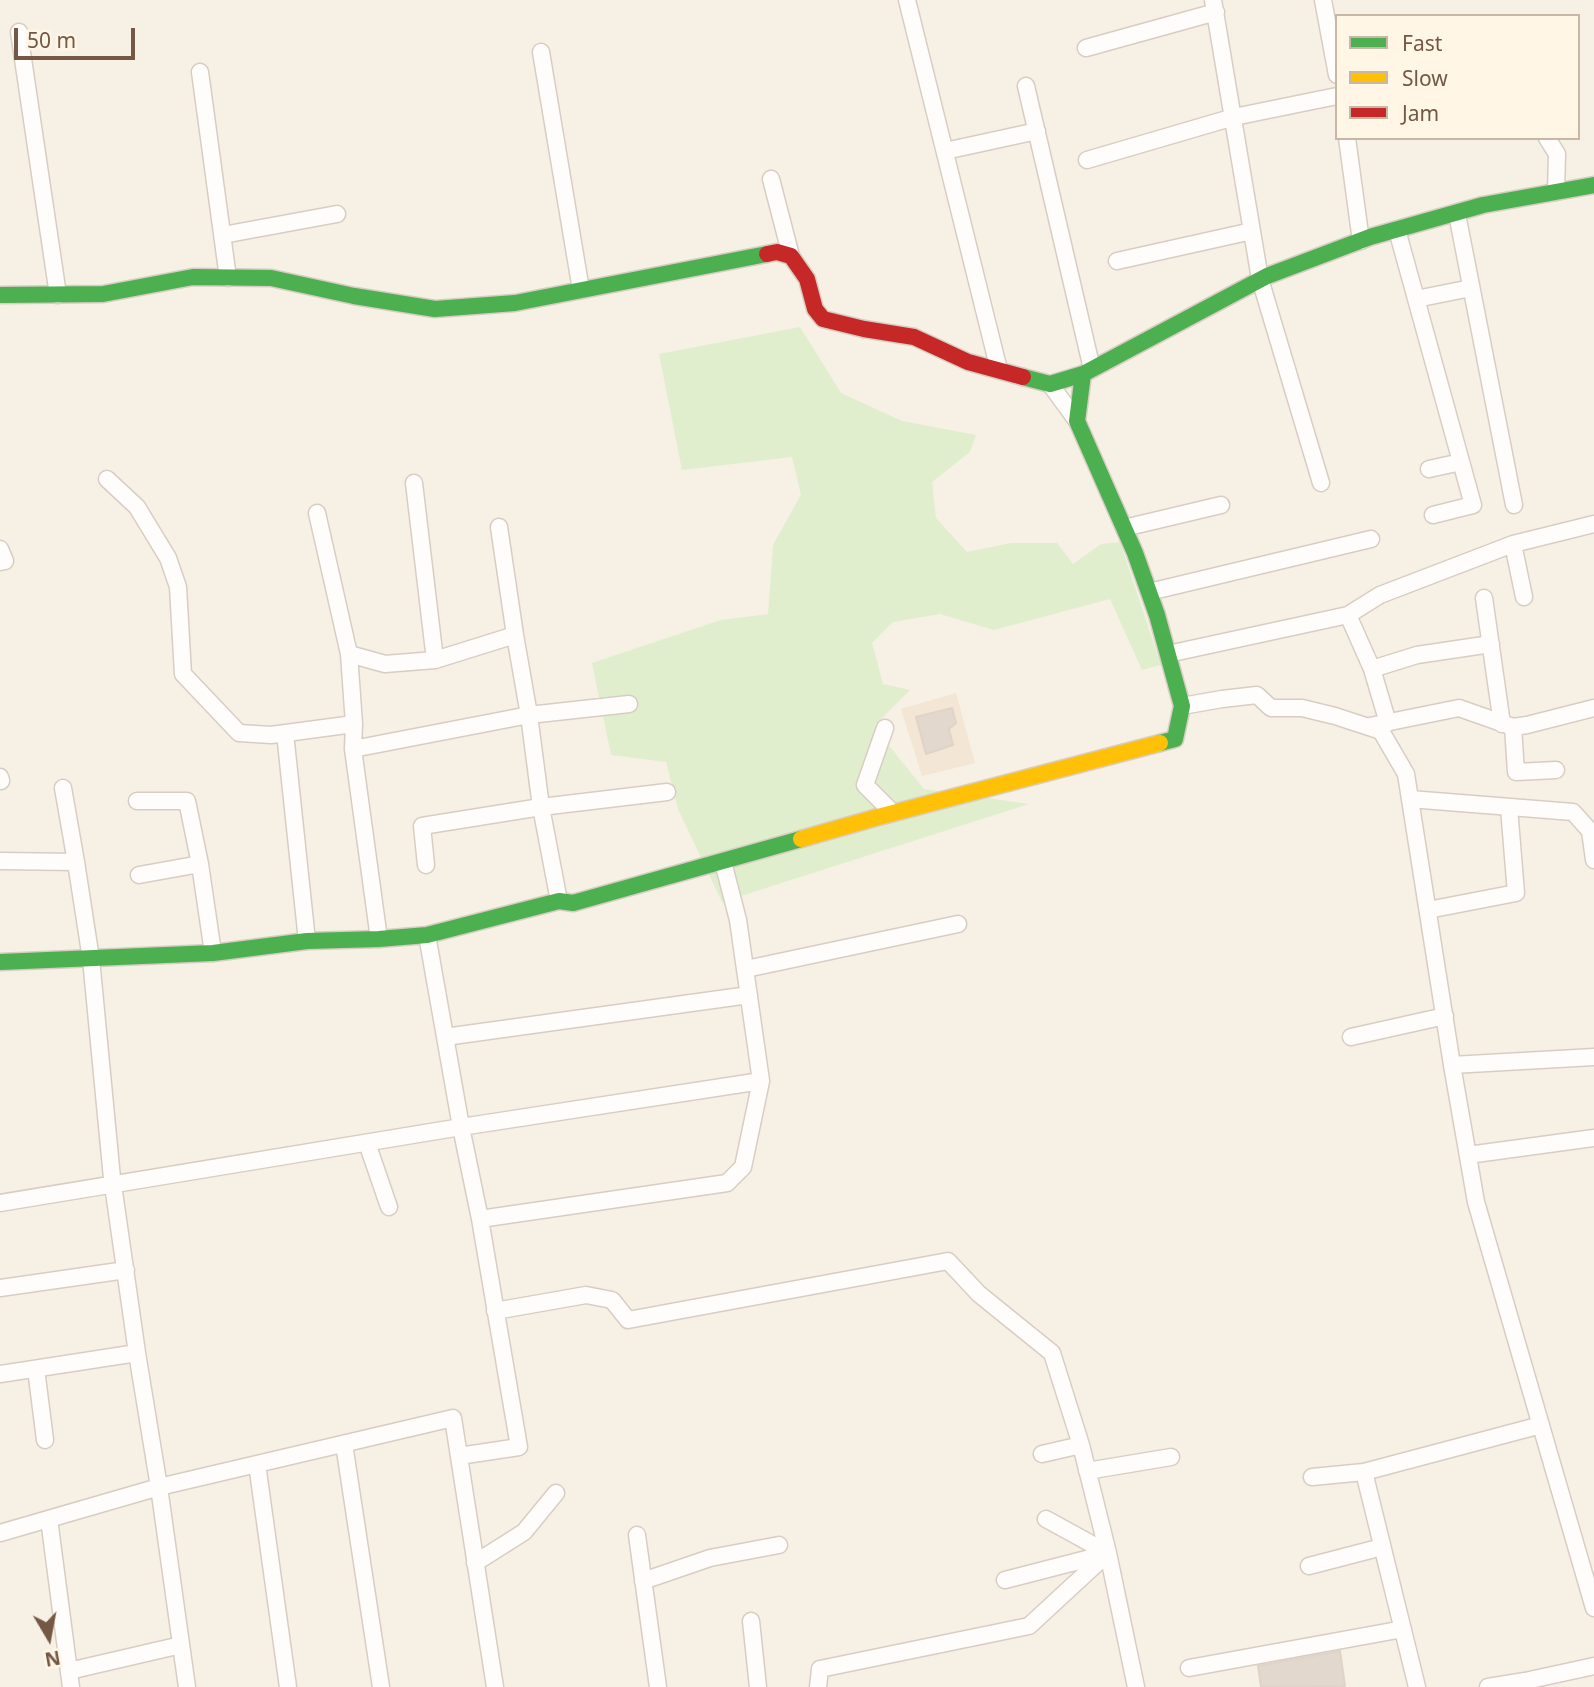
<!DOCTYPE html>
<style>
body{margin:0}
#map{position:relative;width:1594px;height:1687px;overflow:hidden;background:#f7f0e5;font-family:"Noto Sans",sans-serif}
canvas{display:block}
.legend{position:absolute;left:1335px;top:14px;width:245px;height:126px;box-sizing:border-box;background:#fff6e6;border:2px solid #c8b6a6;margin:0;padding:9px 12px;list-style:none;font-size:21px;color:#755745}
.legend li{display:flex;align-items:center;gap:14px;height:35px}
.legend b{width:35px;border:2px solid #c8b6a6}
.north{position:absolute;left:14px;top:1603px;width:70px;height:70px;-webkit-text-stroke:5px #fff6e6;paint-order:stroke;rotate:170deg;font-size:19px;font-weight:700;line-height:28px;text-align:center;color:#755745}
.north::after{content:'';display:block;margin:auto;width:24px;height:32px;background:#755745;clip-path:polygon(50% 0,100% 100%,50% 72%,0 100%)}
.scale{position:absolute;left:14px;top:28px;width:121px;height:32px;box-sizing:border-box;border:4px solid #755745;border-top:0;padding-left:9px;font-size:21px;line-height:24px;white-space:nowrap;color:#755745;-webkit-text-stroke:5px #fff6e6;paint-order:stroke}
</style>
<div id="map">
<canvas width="1594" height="1687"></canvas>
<ul class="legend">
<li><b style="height:9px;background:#4caf50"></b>Fast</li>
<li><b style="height:9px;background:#ffc107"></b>Slow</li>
<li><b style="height:9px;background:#c62828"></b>Jam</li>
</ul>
<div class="north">N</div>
<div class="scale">50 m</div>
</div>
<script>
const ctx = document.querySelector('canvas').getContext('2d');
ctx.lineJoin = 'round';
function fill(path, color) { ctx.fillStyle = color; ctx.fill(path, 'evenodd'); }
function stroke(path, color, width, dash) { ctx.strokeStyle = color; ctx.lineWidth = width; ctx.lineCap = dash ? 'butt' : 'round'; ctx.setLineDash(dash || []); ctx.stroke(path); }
const residential = new Path2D(`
 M956 693 975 763 922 776 901 709Z`);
const green = new Path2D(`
 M800 327 841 393 902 421 976 435 970 452 932 482 936 518 967 552 1011 543H1057L1073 564 1101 544 1120 542 1161 665 1142 670 1110 599 994 630 940 614 893 622 872 643 883 684 910 690 875 725 886 742 924 789 1029 804 722 902 678 809 666 762 611 755 592 663 721 620 768 614 773 545 801 495 792 457 682 470 659 354Z`);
const building = new Path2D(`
 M952 708 956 723 949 729 953 745 926 754 916 717Z
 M1340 1651 1345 1686 1261 1687 1258 1666Z`);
const street = new Path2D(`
 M907 0 999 370
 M1213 0 1260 279 1321 483
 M1323 0 1337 75
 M19 32 58 295
 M1086 48 1216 12
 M541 52 581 290
 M200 72 228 278
 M1026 86 1092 369
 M1347 138 1361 241
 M1547 138 1557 154 1556 192
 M945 151 1037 131
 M1087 160 1234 117 1337 96
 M771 179 791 256
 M1457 214 1514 505
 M1397 230 1473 505 1433 515
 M223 235 337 214
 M1117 261 1252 231
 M1416 299 1471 288
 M1050 384 1077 421
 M1429 469 1461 462
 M107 479 137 507 168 558 178 587 183 674 239 733 271 735 354 724
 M414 483 435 660
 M317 513 349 654 354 724 353 749 379 939
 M499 527 515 635 529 715 541 807 559 901
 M1124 528 1221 505
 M1513 544 1524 597
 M0 549 5 561 0 562
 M1149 592 1371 539
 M1484 598 1502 724
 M1348 615 1372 669 1388 723
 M349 654 385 664 435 660 515 635
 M1168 654 1348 615 1380 595 1513 544 1594 524
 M1372 669 1417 655 1491 644
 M1182 706 1222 699 1257 695 1271 708H1302L1335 716 1381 731 1406 774 1452 1065 1476 1202 1594 1608
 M1370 726 1459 708 1513 727 1527 725 1594 708
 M1513 727 1516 772 1556 770
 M885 728 865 785 893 813
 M285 733 307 941
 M353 749 529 715 629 704
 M0 777 1 781
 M63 788 76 862 91 959 112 1178 137 1353 159 1487 187 1687
 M1410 799 1573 812 1590 831 1594 860
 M137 801H187L200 864
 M0 861 76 862
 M426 865 422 826 541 807 667 792
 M139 875 200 864 213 953
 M1428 910 1516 893 1509 808
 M427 935 461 1127 480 1219 519 1447 459 1456
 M746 969 958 924
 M445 1037 749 995
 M1351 1037 1445 1016
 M1452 1065 1594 1057
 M367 1143 389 1207
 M1468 1155 1594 1138
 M0 1203 461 1127 761 1081
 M480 1219 727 1183 743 1167 761 1081 738 920 723 862
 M0 1288 126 1270
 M495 1311 586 1295 612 1300 628 1320 948 1261 979 1294 1052 1353 1081 1445 1108 1553 1136 1687
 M36 1369 45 1440
 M0 1374 137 1353
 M344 1444 381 1687
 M1042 1454 1081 1445
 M257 1464 288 1687
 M1087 1471 1171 1457
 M1312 1477 1364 1472
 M49 1519 71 1687
 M1046 1519 1108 1553
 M0 1533 159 1487 453 1418 495 1687
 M637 1535 658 1687
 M475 1563 524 1532 556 1493
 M1309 1566 1382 1547
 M1005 1580 1106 1554
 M643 1581 710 1558 779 1545
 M751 1621 758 1687
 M1189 1668 1403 1629
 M69 1671 181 1645
 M818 1687 820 1669 1029 1626 1108 1553
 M1417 1687 1364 1472 1541 1425
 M1488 1687 1525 1681 1594 1666`);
const fast = new Path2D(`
 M0 295 103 294 193 277 271 278 354 296 435 309 515 303 767 254
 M1083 374 1077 421 1135 553 1157 615 1182 706 1175 739 1160 743
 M1023 377 1050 384 1083 374 1267 276 1370 237 1483 205 1594 185
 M0 962 213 953 307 941 379 939 427 935 559 901 573 903 801 839`);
const slow = new Path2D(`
 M801 839 878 817 1160 743`);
const jam = new Path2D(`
 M767 254 777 252 791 256 807 279 815 309 823 319 864 329 914 337 968 362 1023 377`);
fill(residential, '#f3e6d4');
fill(green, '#e0eece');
fill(building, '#e3d8cd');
stroke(building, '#e0d3c7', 2);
stroke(street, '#d8cdc4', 19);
stroke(fast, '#d7cdc2', 19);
stroke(slow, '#d7cdc2', 19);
stroke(jam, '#d7cdc2', 19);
stroke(street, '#fefdfb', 16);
stroke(fast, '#4caf50', 16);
stroke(slow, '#ffc107', 16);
stroke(jam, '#c62828', 16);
</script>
